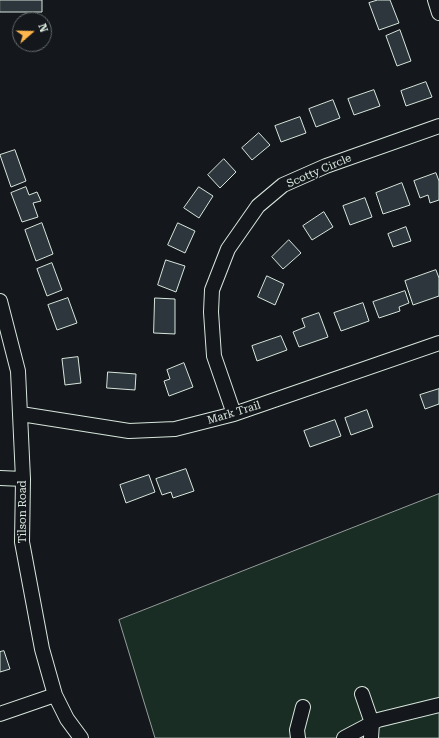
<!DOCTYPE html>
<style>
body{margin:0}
#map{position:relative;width:439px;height:738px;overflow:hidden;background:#14181c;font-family:"Roboto Serif",serif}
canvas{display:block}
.north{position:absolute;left:12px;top:12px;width:40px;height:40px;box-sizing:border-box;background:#14181c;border:1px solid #626a69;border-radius:50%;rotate:70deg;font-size:11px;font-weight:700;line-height:16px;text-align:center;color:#d8e6dc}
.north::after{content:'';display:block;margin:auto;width:14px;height:18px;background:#ffb74d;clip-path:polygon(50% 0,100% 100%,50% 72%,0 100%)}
</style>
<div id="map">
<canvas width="439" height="738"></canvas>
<div class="north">N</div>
</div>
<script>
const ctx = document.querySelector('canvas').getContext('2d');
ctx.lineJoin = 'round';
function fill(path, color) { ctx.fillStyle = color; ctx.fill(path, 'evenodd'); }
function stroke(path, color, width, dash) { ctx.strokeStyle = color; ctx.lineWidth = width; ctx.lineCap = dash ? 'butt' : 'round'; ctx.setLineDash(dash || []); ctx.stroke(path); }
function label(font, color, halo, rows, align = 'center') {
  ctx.font = font + ' "Roboto Serif",serif'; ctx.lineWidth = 3; ctx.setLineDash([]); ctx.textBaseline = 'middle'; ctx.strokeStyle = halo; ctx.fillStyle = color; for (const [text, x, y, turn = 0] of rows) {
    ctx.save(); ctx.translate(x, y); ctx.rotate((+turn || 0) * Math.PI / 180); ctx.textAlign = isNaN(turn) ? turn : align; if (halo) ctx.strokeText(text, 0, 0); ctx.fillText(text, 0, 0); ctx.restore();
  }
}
const green = new Path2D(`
 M439 494V738H155L119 620Z`);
const building = new Path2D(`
 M0 0H42V12H0Z
 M378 0H390L399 23 379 30 369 3Z
 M400 30 411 61 397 66 386 36Z
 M426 82 432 97 406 106 401 91Z
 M374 90 380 106 354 115 348 99Z
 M333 100 340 118 316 127 309 109Z
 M300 117 306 133 281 142 275 126Z
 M259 133 270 145 252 160 242 148Z
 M15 150 26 181 11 187 0 155Z
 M224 159 236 172 220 188 208 175Z
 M436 173 439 181V200L430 203 428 195 420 198 414 181Z
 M402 183 410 205 383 214 376 193Z
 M26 187 29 195 37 192 41 201 33 203 38 217 22 222 11 193Z
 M199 187 213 196 199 218 184 208Z
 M365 198 372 217 350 225 343 206Z
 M324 212 333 227 312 240 303 226Z
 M42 223 53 254 36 261 25 230Z
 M178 223 195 231 185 253 168 245Z
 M406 227 411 241 393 247 388 234Z
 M289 240 301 253 283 269 272 257Z
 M166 260 185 266 176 292 158 285Z
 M52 263 62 290 47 296 37 269Z
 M436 270 439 278V296L413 305 405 281Z
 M267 276 284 284 275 305 258 297Z
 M405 291 409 303 399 307 400 311 379 318 373 302Z
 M68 298 77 323 57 330 48 305Z
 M155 298 175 299V334L154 333Z
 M363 303 369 321 341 331 334 313Z
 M319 313 328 337 299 347 293 332 305 327 302 319Z
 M281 336 287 350 257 361 252 346Z
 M78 357 81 383 65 385 62 359Z
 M184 363 193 387 169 396 164 381 170 379 167 370Z
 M108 372 136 374 135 390 107 388Z
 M439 389V404L425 409 420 395Z
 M367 410 373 427 351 435 345 418Z
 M335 420 341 436 310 447 304 431Z
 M186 469 194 491 173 498 171 492 162 495 156 479Z
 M149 475 155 492 126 503 120 485Z
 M4 651 10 669 0 672V652Z`);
const minor = new Path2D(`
 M435 0 439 13
 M0 301 18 371 23 479 22 542 42 649 55 695 67 719 81 738
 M21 414 129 431 175 429 234 414 439 343
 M234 414 214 356 211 312 212 290 228 249 258 206 283 185 326 166 439 126
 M0 478 23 479
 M362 694 372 723 371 738
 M0 714 55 695
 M298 738 297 730 303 707
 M344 738 378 720 439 705`);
const streetNames = [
 ["Scotty Circle",319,171,-23],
 ["Mark Trail",234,413,-17],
 ["Tilson Road",23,512,-90]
];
fill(green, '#1a2d24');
stroke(green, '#939e99', 1);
fill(building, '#2c363c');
stroke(building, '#d8e6dc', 1);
stroke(minor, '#d8e6dc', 16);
stroke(minor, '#14181c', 14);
label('11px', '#d8e6dc', '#14181c', streetNames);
</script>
